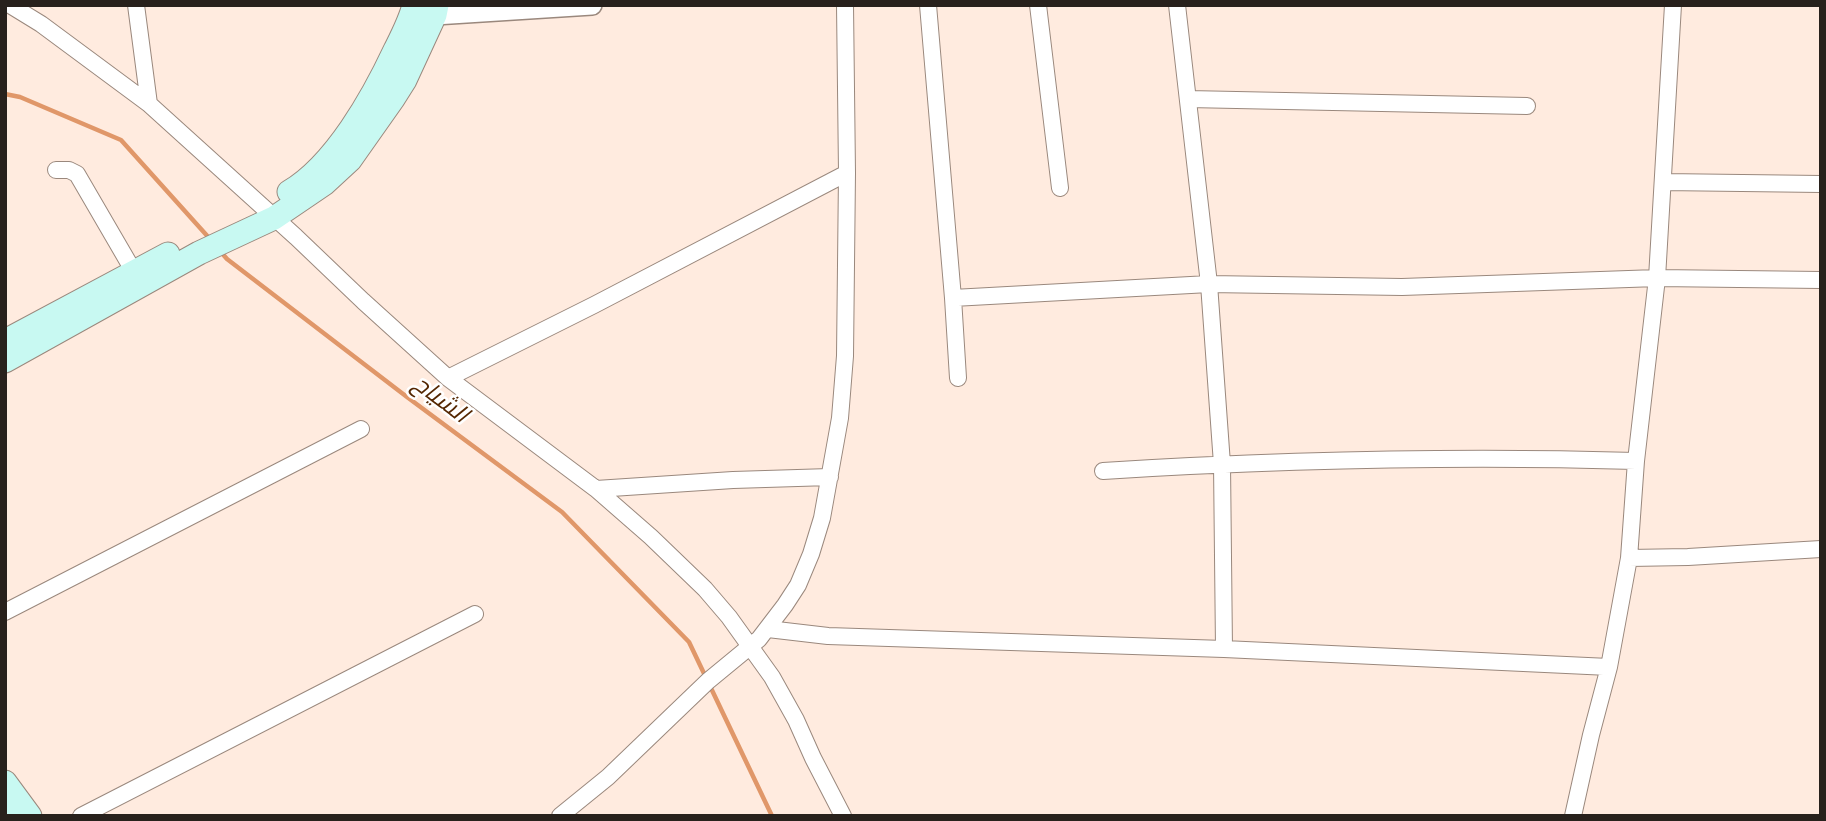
<!DOCTYPE html>
<meta charset="utf-8">
<style>
body{margin:0}
#map{position:relative;width:1826px;height:821px;overflow:hidden;background:#ffebdf;font-family:"Golos Text",sans-serif}
canvas{display:block}
.frame{position:absolute;inset:0;border:7px solid #28211c;pointer-events:none}
</style>
<div id="map">
<canvas width="1826" height="821"></canvas>
<div class="frame"></div>
</div>
<script>
const ctx = document.querySelector('canvas').getContext('2d');
ctx.lineJoin = 'round';
function stroke(path, color, width, dash) { ctx.strokeStyle = color; ctx.lineWidth = width; ctx.lineCap = dash ? 'butt' : 'round'; ctx.setLineDash(dash || []); ctx.stroke(path); }
function label(font, color, halo, rows, align = 'center') {
  ctx.font = font + ' "Golos Text",Cairo,sans-serif'; ctx.lineWidth = 5; ctx.setLineDash([]); ctx.textBaseline = 'middle'; ctx.strokeStyle = halo; ctx.fillStyle = color; for (const [text, x, y, turn = 0] of rows) {
    ctx.save(); ctx.translate(x, y); ctx.rotate((+turn || 0) * Math.PI / 180); ctx.textAlign = isNaN(turn) ? turn : align; if (halo) ctx.strokeText(text, 0, 0); ctx.fillText(text, 0, 0); ctx.restore();
  }
}
const stream = new Path2D(`
 M5 94 20 97 121 140 210 239
 M220 251 227 259 407 397 562 512 689 642 772 816`);
const minor = new Path2D(`
 M10 5 41 24 149 104 296 237 363 301 448 378 596 489 651 537 705 589 729 617 772 677 796 720 813 758 843 816
 M136 5 149 104
 M928 5 953 298 958 378
 M1038 5 1060 188
 M1177 5 1209 284 1222 464 1224 649
 M1188 99 1527 106
 M56 170H69L77 174 134 272
 M1663 182 1821 184
 M953 298 1209 284 1402 287 1657 278 1821 280
 M448 378 594 305 847 173
 M1103 471C1280 460 1459 456 1636 461
 M596 489 733 480 830 477
 M1629 558 1688 557 1821 549
 M5 612 361 429
 M768 629 828 636 1224 649 1609 667
 M81 816 475 614
 M560 816 608 777 708 681 759 639 785 605 798 585 811 554 822 518 840 418 845 356 847 173 845 5
 M1573 816 1591 735 1609 667 1629 558 1636 461 1657 278 1673 5`);
const tertiary = new Path2D(`
 M420 13 435 15 592 5`);
const secondary = new Path2D(`
 M289 192C335 165 373 97 395 50 402 36 410 21 414 5
 M5 341 168 254
 M5 361 199 253 274 218 324 184 350 160 393 99 405 80 435 15 437 5
 M5 782 30 816
 M5 811 9 816`);
const waterNames = [
 ["الشياح",441,399,37]
];
stroke(stream, '#e09769', 4.5);
stroke(minor, '#9a887d', 18);
stroke(tertiary, '#9a887d', 22);
stroke(secondary, '#9a887d', 25);
stroke(minor, '#fff', 16);
stroke(tertiary, '#fff', 19);
stroke(secondary, '#c8f9f2', 23);
label('italic 24px', '#552702', '#fff', waterNames);
</script>
